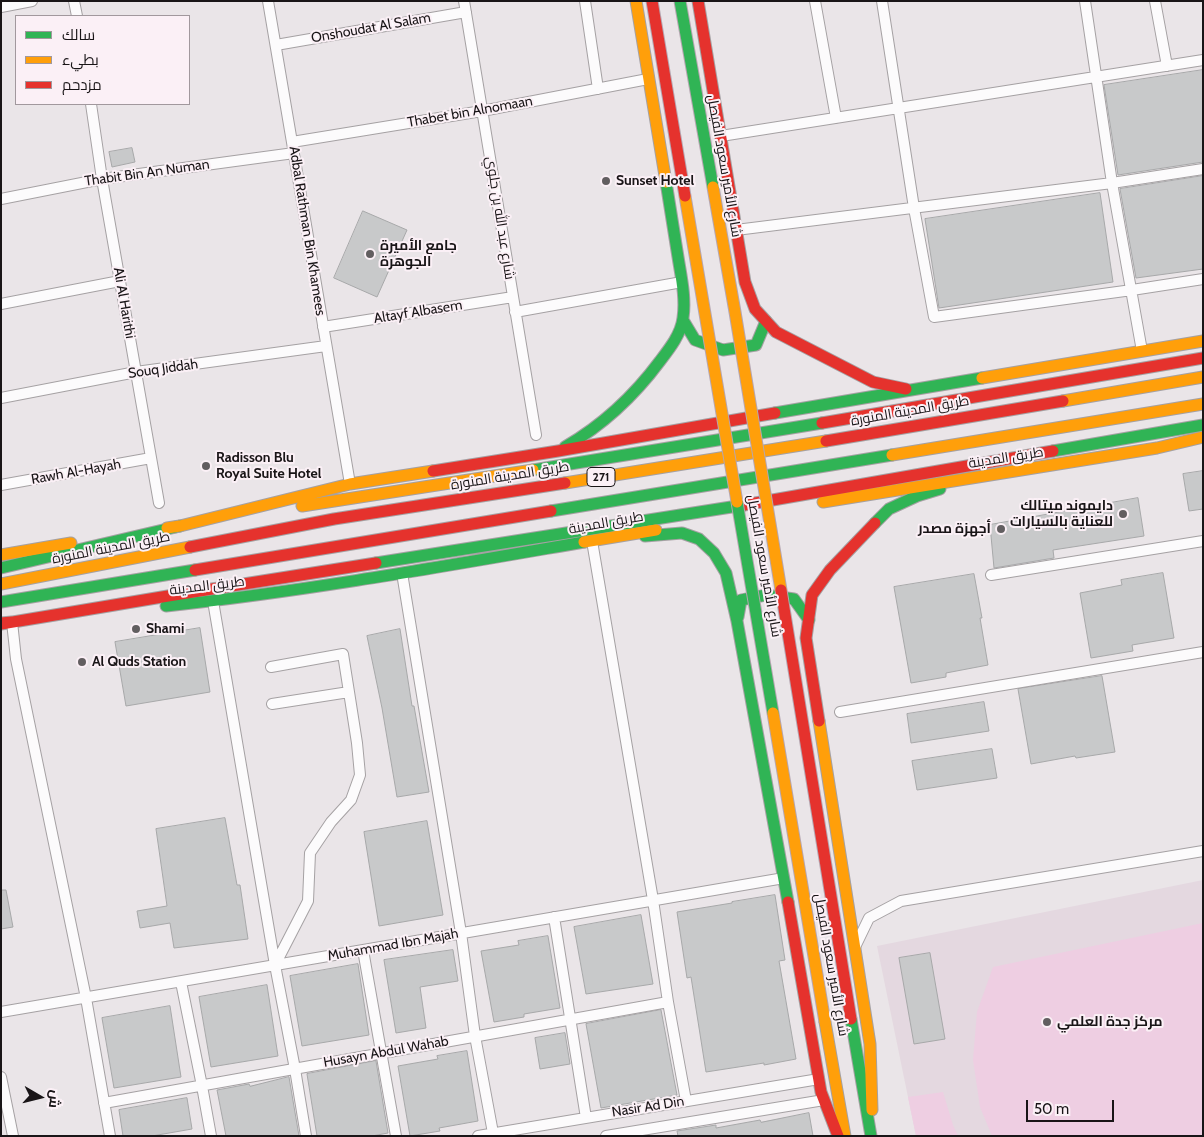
<!DOCTYPE html>
<meta charset="utf-8">
<style>
body{margin:0}
#map{position:relative;width:1204px;height:1137px;overflow:hidden;background:#eae5e8;font-family:Cabin,Cairo,sans-serif}
canvas{display:block}
.frame{position:absolute;inset:0;border:2px solid #191517;pointer-events:none}
.legend{position:absolute;left:15px;top:15px;width:175px;height:90px;box-sizing:border-box;background:#fbf0f6;border:1px solid #a1989d;margin:0;padding:6px 9px;list-style:none;font-size:15px;color:#191517}
.legend li{display:flex;align-items:center;gap:10px;height:25px}
.legend b{width:25px;border:1px solid #a1989d}
.north{position:absolute;left:15px;top:1072px;width:50px;height:50px;-webkit-text-stroke:4px #fbf0f6;paint-order:stroke;rotate:98deg;font-size:14px;font-weight:700;line-height:20px;text-align:center;color:#191517}
.north::after{content:'';display:block;margin:auto;width:18px;height:22px;background:#191517;clip-path:polygon(50% 0,100% 100%,50% 72%,0 100%)}
.scale{position:absolute;left:1026px;top:1100px;width:88px;height:22px;box-sizing:border-box;border:2px solid #191517;border-top:0;padding-left:6px;font-size:15px;line-height:18px;white-space:nowrap;color:#191517;-webkit-text-stroke:4px #fbf0f6;paint-order:stroke}
</style>
<div id="map">
<canvas width="1204" height="1137"></canvas>
<div class="frame"></div>
<ul class="legend">
<li><b style="height:6px;background:#30b455"></b>سالك</li>
<li><b style="height:6px;background:#ff9f0a"></b>بطيء</li>
<li><b style="height:6px;background:#e5322d"></b>مزدحم</li>
</ul>
<div class="north">ش</div>
<div class="scale">50 m</div>
</div>
<script>
const ctx = document.querySelector('canvas').getContext('2d');
ctx.lineJoin = 'round';
function fill(path, color) { ctx.fillStyle = color; ctx.fill(path, 'evenodd'); }
function stroke(path, color, width, dash) { ctx.strokeStyle = color; ctx.lineWidth = width; ctx.lineCap = dash ? 'butt' : 'round'; ctx.setLineDash(dash || []); ctx.stroke(path); }
function label(font, color, halo, rows, align = 'center') {
  ctx.font = font + ' Cabin,Cairo,sans-serif'; ctx.lineWidth = 4; ctx.setLineDash([]); ctx.textBaseline = 'middle'; ctx.strokeStyle = halo; ctx.fillStyle = color; for (const [text, x, y, turn = 0] of rows) {
    ctx.save(); ctx.translate(x, y); ctx.rotate((+turn || 0) * Math.PI / 180); ctx.textAlign = isNaN(turn) ? turn : align; if (halo) ctx.strokeText(text, 0, 0); ctx.fillText(text, 0, 0); ctx.restore();
  }
}
const built = new Path2D(`
 M1203 880V1136H916L877 946Z`);
const green = new Path2D(`
 M1203 923V1136H992L980 1107 973 1060 977 1012 993 967Z
 M943 1092 953 1125 958 1136H916L908 1097Z`);
const building = new Path2D(`
 M1203 70V162L1118 175 1104 85Z
 M132 148 135 162 112 167 109 152Z
 M1203 176V269L1136 278 1120 189Z
 M1100 193 1113 282 939 308 925 219Z
 M363 211 407 230 377 297 334 278Z
 M1203 471V509L1189 511 1183 474Z
 M1138 498 1144 536 1053 550 1054 558 994 568 990 525Z
 M1163 573 1174 638 1132 645 1133 651 1091 658 1080 593 1122 585 1121 580Z
 M974 574 982 618H980L988 665 946 673V677L911 683 894 587Z
 M200 628 210 692 126 706 115 642Z
 M400 629 412 706H414L429 792 397 797 382 708 367 636Z
 M1102 676 1115 752 1076 758 1075 756 1031 764 1018 689Z
 M984 702 989 731 911 743 907 714Z
 M992 749 997 778 917 790 912 761Z
 M225 818 237 885H240L248 939 174 948 170 923 140 928 137 911 167 906 156 829Z
 M427 821 443 915 379 926 364 832Z
 M1 890H6L13 927 1 929Z
 M775 895 785 960 779 961 796 1059 764 1065V1063L706 1072 691 977 687 978 677 912 732 903V902Z
 M641 915 653 984 586 994 574 927Z
 M548 936 560 1008 524 1014V1017L494 1022 481 951 519 945 518 941Z
 M453 950 458 981 420 987 426 1028 396 1033 384 960Z
 M930 953 945 1039 914 1044 899 958Z
 M358 964 369 1035 302 1046 290 976Z
 M267 985 278 1056 211 1067 199 997Z
 M170 1006 181 1077 114 1088 102 1018Z
 M661 1010 677 1095 601 1108 586 1024Z
 M565 1033 570 1064 540 1069 535 1038Z
 M467 1051 478 1121 439 1128 440 1131 410 1136 398 1066 438 1059 437 1056Z
 M376 1061 388 1133 372 1136H317L307 1074Z
 M289 1077 299 1136H226L217 1090 249 1084 250 1086Z
 M187 1098 192 1129 152 1136H123L119 1110Z
 M809 1113 813 1136H678L677 1131 716 1125V1128L760 1120 761 1122Z`);
const street = new Path2D(`
 M74 1 77 16
 M268 1 350 484
 M464 1 536 435
 M585 1 598 89
 M815 1 836 118
 M882 1 914 208 934 317 1132 290 1203 279
 M1085 1 1112 183 1142 351
 M1155 1 1167 66
 M1 7 32 1
 M276 45 466 12
 M91 104 102 179 159 503
 M721 136 1203 60
 M292 142 482 111 648 79
 M1 199 102 179 294 153
 M736 230 1112 183 1203 169
 M1 304 120 281
 M515 312 682 282
 M323 327 513 297
 M1 398 136 372 326 346
 M1 485 151 458
 M592 541 653 900 668 1002 686 1101
 M402 573 461 933 475 1036 493 1133
 M991 575 1203 541
 M213 601 275 965 295 1069 306 1136
 M12 622 16 659 86 998 110 1136
 M271 667 343 654 349 692
 M272 704 349 692 357 743 360 775 351 800 331 822 310 853 308 901 275 965
 M840 712 1203 652
 M554 917 586 1118
 M855 947 869 918 901 901 1203 851
 M363 950 396 1136
 M181 982 202 1086 211 1136
 M1 1012 784 878
 M1 1077 13 1136
 M104 1103 668 1002
 M478 1136 819 1079
 M606 1136 824 1100`);
const fast = new Path2D(`
 M683 320 695 340 723 350 756 345 766 321
 M775 413 982 378
 M565 447C603 425 634 396 660 361 670 348 681 334 683 318 686 298 681 276 678 257 674 232 670 207 666 182
 M1053 451 1203 425
 M533 470 822 423
 M551 511 892 455
 M875 523 889 509 917 496 940 489
 M645 536 682 533 699 539 714 553 726 573 737 621 788 902
 M376 563 744 505
 M1 568 180 526
 M1 602 195 570
 M166 606C306 591 445 566 584 542
 M738 617 741 600 766 595 794 599 809 620
 M851 1019 871 1136`);
const slow = new Path2D(`
 M636 1 666 182
 M982 378 1203 341
 M1063 401 1203 377
 M892 455 1203 404
 M565 483 826 441
 M823 502 1157 448 1203 437
 M302 506 533 470
 M167 528 180 526 350 484 433 471
 M584 542 656 530
 M1 555 71 543
 M1 584 190 547
 M819 721 870 1044 872 1110
 M825 1022 845 1136`);
const jam = new Path2D(`
 M698 1 745 282 755 309 776 332 873 382 906 389
 M822 423 1203 358
 M826 441 1063 401
 M433 471 558 451 775 413
 M744 505 1053 451
 M190 547 334 519 565 483
 M195 570 551 511
 M1 623 12 622
 M1 624 168 596 376 563
 M819 721 806 638 812 595 830 570 875 523
 M788 902 821 1092 838 1136`);
const fastBridge = new Path2D(`
 M680 1 713 187
 M737 502 773 713`);
const slowBridge = new Path2D(`
 M713 187 735 312 781 590
 M685 196 737 502
 M773 713 825 1022`);
const jamBridge = new Path2D(`
 M652 1 685 196
 M781 590 851 1019`);
const markers = [
 [606,181,5,"#625e60"],
 [370,254,5,"#625e60"],
 [206,466,5,"#625e60"],
 [1123,514,5,"#625e60"],
 [1001,529,5,"#625e60"],
 [136,629,5,"#625e60"],
 [82,662,5,"#625e60"],
 [1047,1022,5,"#625e60"]
];
const shields = [
 [601,477,28]
];
const shieldNames = [
 ["271",601,477]
];
const streetNames = [
 ["Onshoudat Al Salam",371,28,-10],
 ["Thabet bin Alnomaan",470,112,-10],
 ["شارع الأمير سعود الفيصل",724,166,80],
 ["Thabit Bin An Numan",147,173,-8],
 ["شارع عبد الله بن جلوي",500,218,81],
 ["Adbal Rathman Bin Khamees",307,231,81],
 ["Ali Al Harithi",124,303,80],
 ["Altayf Albasem",418,312,-9],
 ["Souq Jiddah",163,369,-8],
 ["طريق المدينة المنورة",910,411,-10],
 ["طريق المدينة",1006,458,-9],
 ["Rawh Al-Hayah",76,472,-10],
 ["طريق المدينة المنورة",510,476,-9],
 ["طريق المدينة",606,523,-10],
 ["طريق المدينة المنورة",111,548,-11],
 ["شارع الأمير سعود الفيصل",764,566,80],
 ["طريق المدينة",207,586,-7],
 ["Muhammad Ibn Majah",393,945,-10],
 ["شارع الأمير سعود الفيصل",831,965,80],
 ["Husayn Abdul Wahab",386,1052,-10],
 ["Nasir Ad Din",648,1107,-9]
];
const poiNames = [
 ["Sunset Hotel",616,181],
 ["جامع الأميرة",380,246],
 ["الجوهرة",380,262],
 ["Radisson Blu",216,458],
 ["Royal Suite Hotel",216,474],
 ["دايموند ميتالك",1113,506,"right"],
 ["للعناية بالسيارات",1113,522,"right"],
 ["أجهزة مصدر",991,529,"right"],
 ["Shami",146,629],
 ["Al Quds Station",92,662],
 ["مركز جدة العلمي",1057,1022]
];
fill(built, '#e4d8e0');
fill(green, '#eecee2');
fill(building, '#c8c9ca');
stroke(building, '#a7a8a9', 1);
stroke(street, '#a5a1a3', 12);
stroke(fast, '#a5a1a3', 13);
stroke(slow, '#a5a1a3', 13);
stroke(jam, '#a5a1a3', 13);
stroke(street, '#fcfbfc', 10);
stroke(fast, '#30b455', 11);
stroke(slow, '#ff9f0a', 11);
stroke(jam, '#e5322d', 11);
stroke(fastBridge, '#b6a6b1', 13, []);
stroke(slowBridge, '#b6a6b1', 13, []);
stroke(jamBridge, '#b6a6b1', 13, []);
stroke(fastBridge, '#30b455', 11);
stroke(slowBridge, '#ff9f0a', 11);
stroke(jamBridge, '#e5322d', 11);
for (const [x, y, r, color] of markers) { const dot = new Path2D(); dot.arc(x, y, r, 0, 2 * Math.PI); ctx.fillStyle = color; ctx.fill(dot); stroke(dot, '#fbf0f6', 2); }
for (const [x, y, w] of shields) { const box = new Path2D(); box.roundRect(x - w / 2, y - 9.5, w, 19, 4); ctx.fillStyle = '#fbf0f6'; ctx.fill(box); stroke(box, '#191517', 1); }
label('bold 12px', '#191517', null, shieldNames);
label('14px', '#191517', '#fbf0f6', streetNames);
label('bold 14px', '#191517', '#fbf0f6', poiNames, 'left');
</script>
